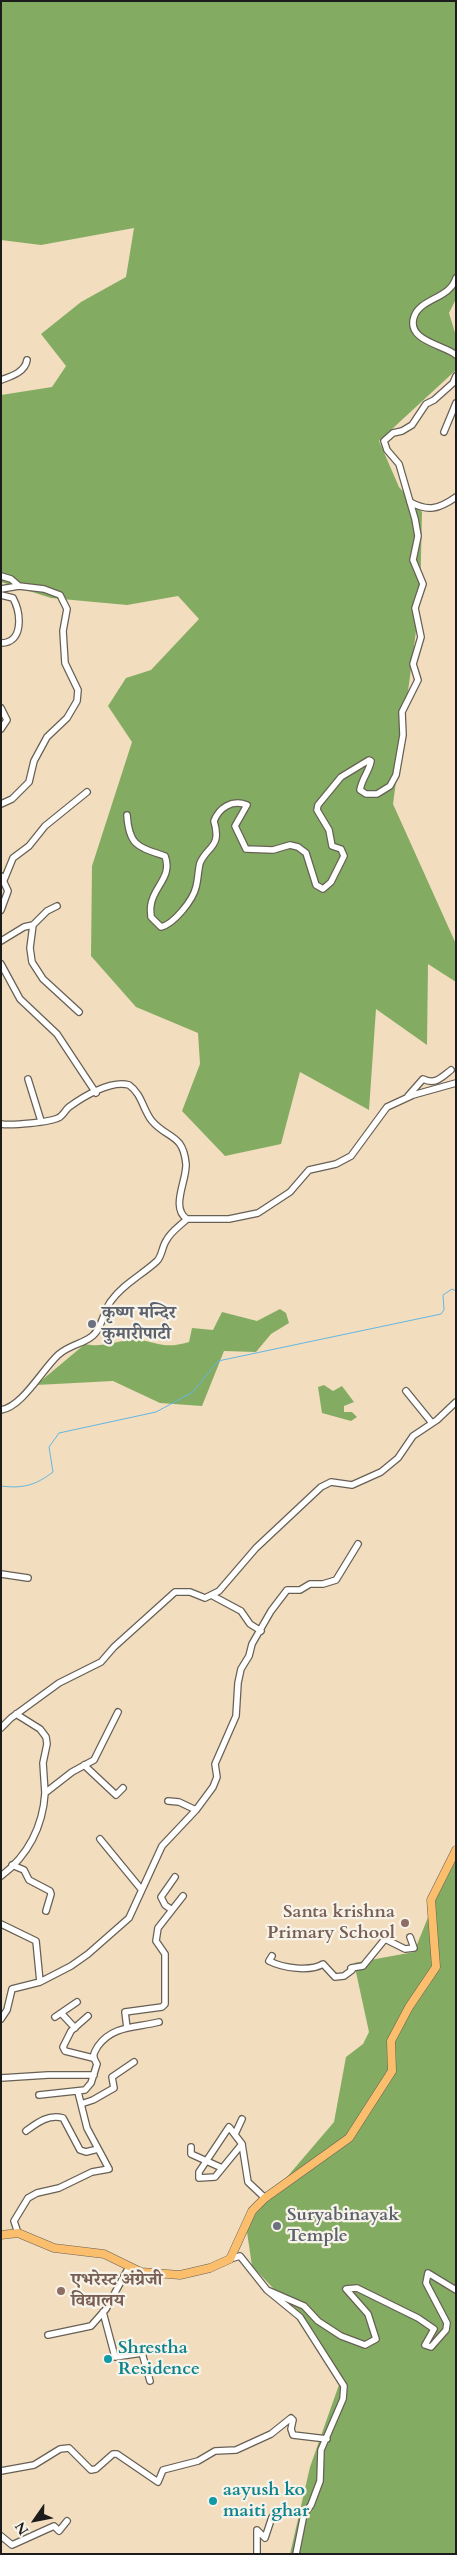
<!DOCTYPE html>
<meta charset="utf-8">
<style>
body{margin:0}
#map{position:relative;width:457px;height:2555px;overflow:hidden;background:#f2ddbf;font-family:Cardo,serif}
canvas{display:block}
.frame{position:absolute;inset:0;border:2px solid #1c1c1c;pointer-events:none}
.north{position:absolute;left:10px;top:2495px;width:50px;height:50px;-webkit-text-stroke:4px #f7f3e8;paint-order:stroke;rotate:237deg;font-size:14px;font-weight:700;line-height:20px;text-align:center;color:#1c1c1c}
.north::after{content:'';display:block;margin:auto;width:18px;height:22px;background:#1c1c1c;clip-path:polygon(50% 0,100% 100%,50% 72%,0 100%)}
</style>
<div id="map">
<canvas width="457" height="2555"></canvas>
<div class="frame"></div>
<div class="north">N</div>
</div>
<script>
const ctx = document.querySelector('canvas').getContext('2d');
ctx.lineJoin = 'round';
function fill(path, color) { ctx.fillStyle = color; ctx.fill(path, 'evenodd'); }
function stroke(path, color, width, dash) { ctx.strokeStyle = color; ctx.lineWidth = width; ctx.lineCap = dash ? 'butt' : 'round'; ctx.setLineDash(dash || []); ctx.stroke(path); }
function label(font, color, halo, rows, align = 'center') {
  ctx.font = font + ' Cardo,"Noto Serif Devanagari",serif'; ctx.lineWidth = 4.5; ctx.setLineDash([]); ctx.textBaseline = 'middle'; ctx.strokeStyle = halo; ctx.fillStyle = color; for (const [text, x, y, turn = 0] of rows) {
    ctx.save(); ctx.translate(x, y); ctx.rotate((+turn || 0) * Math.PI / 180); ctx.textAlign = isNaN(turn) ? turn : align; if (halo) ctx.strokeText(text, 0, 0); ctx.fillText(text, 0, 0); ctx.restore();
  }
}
const forest = new Path2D(`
 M1 1H456V299L449 313 456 336V370L379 441 399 487 422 512 420 601 393 804 456 944V982L428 964 427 1045 376 1009 369 1110 300 1072 281 1144 225 1156 182 1111 200 1064 198 1033 136 1007 91 956 92 866 132 742 108 706 126 678 151 670 199 619 178 596 127 605 51 598 1 582V395L52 387 66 366 41 334 81 302 126 277 134 228 41 245 1 240Z
 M280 1309 286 1313 289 1323 271 1334 256 1352 224 1351 202 1406 160 1403 113 1381 36 1385 85 1344C102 1348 115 1341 131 1340 156 1339 160 1351 189 1342L192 1328 213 1330 222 1312 257 1321Z
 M324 1385 333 1391 342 1386 354 1402 344 1406V1412H352L357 1417 351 1421 322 1413 318 1387Z
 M456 1848V2554H290L310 2467 341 2379 313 2330 252 2266 246 2225 334 2122 346 2057 363 2044 369 2032 354 1963 414 1952Z`);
const stream = new Path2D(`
 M1 1486C23 1489 36 1485 53 1472L49 1447 59 1433 156 1412 193 1392 218 1361 441 1314 444 1310 443 1295 452 1289 456 1291`);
const minor = new Path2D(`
 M456 278C450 299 420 298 414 317 406 341 445 345 456 355
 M1 380C12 376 25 372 27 360
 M444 432 456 403
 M410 502C428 512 439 509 456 497
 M1 576 11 579 19 586
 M1 589 19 586 44 589 60 595 67 609 63 631 65 663 78 690 77 701 67 718 47 737 34 761 29 782 12 799 1 804
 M1 595 13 598C21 613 24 643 1 643
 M1 708 7 720 1 729
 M127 815C129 846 138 847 165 856 173 877 153 887 151 905 150 909 151 914 151 917L161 927C174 924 193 900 196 887 198 880 198 871 200 863 207 846 222 848 214 821 219 808 232 799 247 805L235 826 246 849 273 850 290 845 298 847 306 853 316 885 323 889 331 882 344 856 341 849 332 846 329 830 317 810 318 805 341 777 369 760 371 761C369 772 362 778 360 790L366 794H377L390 786 396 775 403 735 402 712 418 680 413 664 421 637 415 608 423 584 413 560 418 536 415 519 399 464 387 450 384 441 393 433 402 431 412 425 426 404 434 400 453 383 456 376
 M1 876 8 891 1 910
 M4 880 13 858 29 846 45 826 87 792
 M33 925 47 911 57 906
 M1 941 24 927 33 925 30 948 32 962 43 979 79 1012
 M1 964 20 999 57 1034 96 1093
 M28 1079 41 1121
 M408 1096 423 1079C435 1085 441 1078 451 1070
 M1 1124C11 1126 50 1122 58 1118 63 1116 65 1110 69 1107 84 1096 111 1080 129 1085 142 1094 143 1110 152 1121 167 1139 183 1133 186 1164 187 1180 170 1208 187 1219
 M406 1391 432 1423
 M1 1410C22 1407 42 1370 58 1355 69 1345 82 1344 91 1337 102 1330 103 1311 111 1301 123 1284 142 1275 157 1261 162 1256 162 1247 166 1241 171 1231 180 1226 187 1219H229L258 1213 290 1192 309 1170 336 1164 351 1156 387 1107 413 1095 456 1083
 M1 1574 28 1578
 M213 1596 241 1611 250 1624 261 1631
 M16 1714 40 1729 46 1737 47 1744 43 1763 45 1793
 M1 1728 11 1718 59 1683 101 1662 114 1647 175 1592H190L205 1598 219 1591 256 1548 321 1487 331 1482 352 1485 381 1472 398 1458 413 1436 437 1420 456 1402
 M84 1765 116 1795 123 1788
 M168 1801 179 1802 196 1810
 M100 1839 141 1889
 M12 1865 24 1870 29 1880 50 1891 51 1894 46 1911
 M1 1876C28 1856 43 1826 45 1793L72 1772 94 1760 118 1712
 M172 1910 165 1905 161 1897 175 1877
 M1 1924 36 1941 40 1982
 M272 1956 269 1961C283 1968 310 1972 323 1964L335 1977 344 1976 352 1970 351 1968 363 1966 385 1939 405 1949 414 1948 410 1937
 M61 2013 75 2028
 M88 2016 71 2031 63 2047 65 2051 93 2058
 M55 2017 77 2002
 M1 2019 7 2010 12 1989 40 1982 71 1966 88 1954 129 1918 162 1846 196 1810 213 1787 217 1777 215 1764 236 1716 238 1683 241 1669 249 1656 252 1644 271 1611 287 1590H300L310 1584H323L336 1580 358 1544
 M127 2028 125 2012 162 2007 165 2004V1954L156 1941 158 1928 183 1896
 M1 2078 48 2075H94
 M39 2095 85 2090 91 2083 97 2064C92 2056 93 2054 98 2046 113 2025 136 2028 159 2022
 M81 2104 93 2100 114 2088 112 2077 134 2062
 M26 2131C37 2123 48 2114 63 2118L80 2150 86 2152 98 2149
 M235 2134 242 2119
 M242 2144 215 2177 199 2178V2172L229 2127 242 2144 248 2182 265 2198
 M191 2147V2154L222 2168
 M18 2233 14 2221 28 2198 37 2193 59 2188 92 2172 109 2169 87 2128 78 2092
 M230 2259 240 2256 267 2290 300 2317 344 2386 343 2399 321 2450 320 2481 311 2505 304 2514 296 2554
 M267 2290 304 2306 318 2321 341 2336 365 2345 376 2339 368 2314 346 2289 357 2288 418 2318 434 2329 425 2345 431 2347 446 2330 447 2323 426 2283 428 2273 456 2290
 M103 2312 115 2357 142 2353 150 2381
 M48 2335 91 2326 106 2309 129 2267
 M1 2471 34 2465 60 2449 69 2448 91 2470 96 2469 113 2454H117L158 2482 163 2470 198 2461 215 2451 236 2450 271 2434 291 2418 293 2420 291 2429 293 2435 327 2439
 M1 2536 12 2545 54 2526 59 2531 67 2521
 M257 2554V2530L265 2538 272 2517`);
const major = new Path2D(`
 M1 2235 18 2233 54 2248 104 2254 141 2272 180 2275 210 2268 230 2259 252 2211 265 2198 349 2138 392 2071 391 2041 409 2007 436 1967 431 1900 456 1850`);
const markers = [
 [92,1324,5,"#6b7280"],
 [405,1923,5,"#8d6e63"],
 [277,2226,5,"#6b7280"],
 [61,2291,5,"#8d6e63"],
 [108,2359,5,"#0f9aa8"],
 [213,2501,5,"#0f9aa8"]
];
const worshipNames = [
 ["कृष्ण मन्दिर",102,1314],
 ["कुमारीपाटी",102,1335],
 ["Suryabinayak",287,2216],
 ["Temple",287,2237]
];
const educationNames = [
 ["Santa krishna",395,1913],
 ["Primary School",395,1934],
 ["एभरेस्ट अंग्रेजी",71,2281,"left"],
 ["विद्यालय",71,2302,"left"]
];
const cultureNames = [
 ["Shrestha",118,2349],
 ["Residence",118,2370],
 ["aayush ko",223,2491],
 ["maiti ghar",223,2512]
];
fill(forest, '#83ac62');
stroke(stream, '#64b6df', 1);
stroke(minor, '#676055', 8);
stroke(major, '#676055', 9);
stroke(minor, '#fff', 5.5);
stroke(major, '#fabe6d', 8);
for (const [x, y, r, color] of markers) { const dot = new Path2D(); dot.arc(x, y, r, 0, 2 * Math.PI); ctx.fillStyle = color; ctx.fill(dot); stroke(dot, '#f7f3e8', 2); }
label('bold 18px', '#5b616d', '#f7f3e8', worshipNames, 'left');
label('bold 18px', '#785e54', '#f7f3e8', educationNames, 'right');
label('bold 18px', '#0d838f', '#f7f3e8', cultureNames, 'left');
</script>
